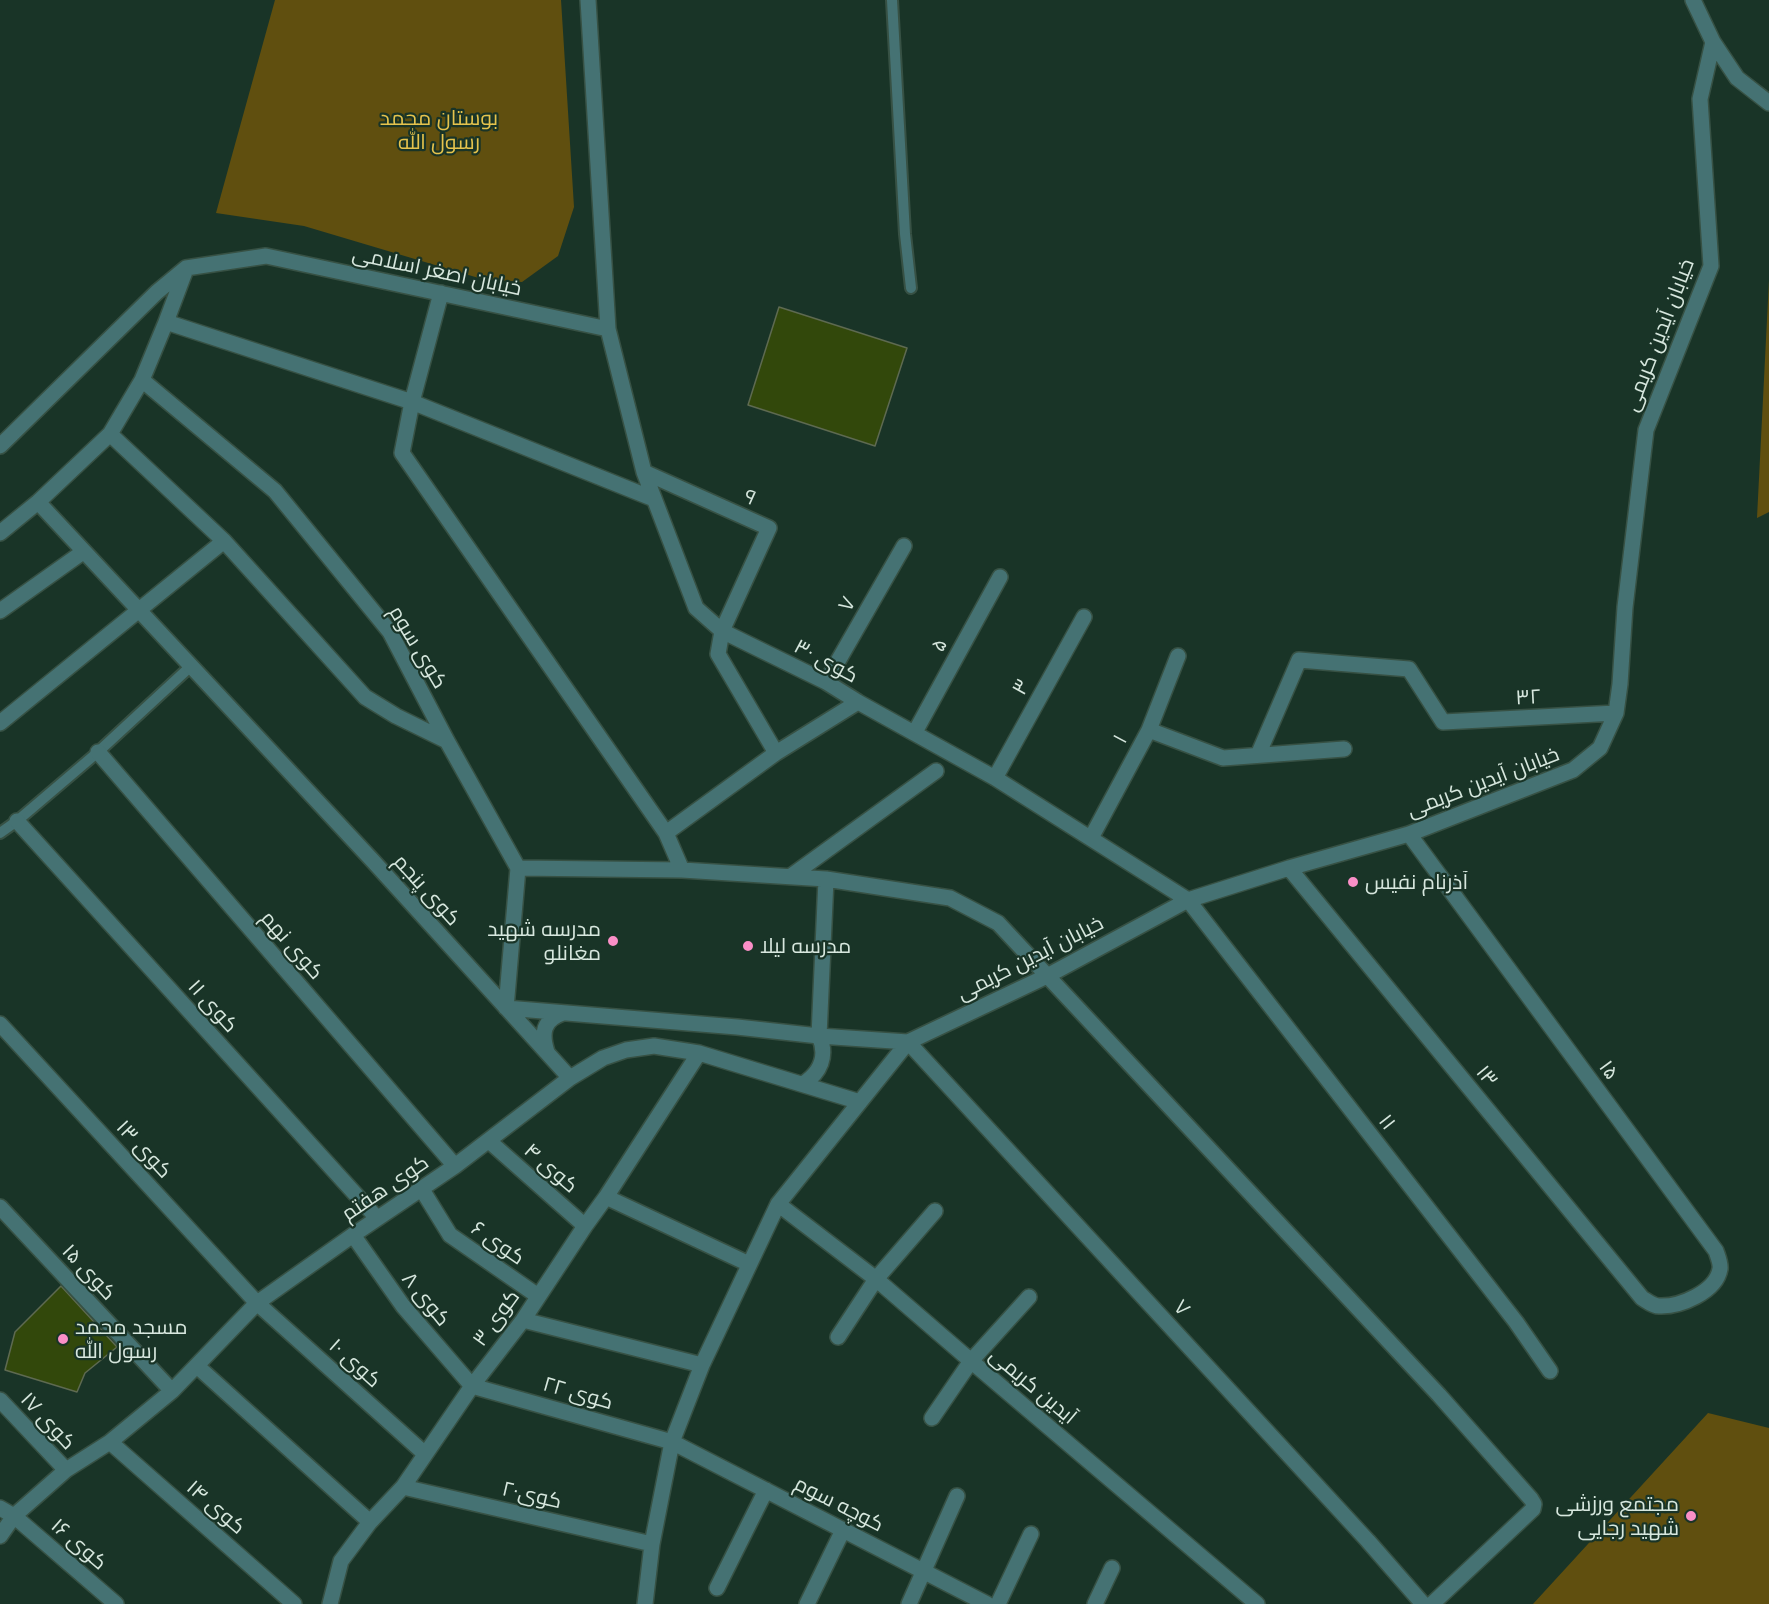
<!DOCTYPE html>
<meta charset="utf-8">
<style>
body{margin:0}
canvas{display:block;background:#193427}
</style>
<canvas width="1769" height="1604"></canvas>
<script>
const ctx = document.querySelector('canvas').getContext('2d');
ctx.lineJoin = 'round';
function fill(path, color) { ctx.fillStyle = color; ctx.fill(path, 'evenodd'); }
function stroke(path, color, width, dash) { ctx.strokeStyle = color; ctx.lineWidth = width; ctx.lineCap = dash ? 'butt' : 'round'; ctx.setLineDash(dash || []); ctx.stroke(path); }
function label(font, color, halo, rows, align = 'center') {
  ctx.font = font + ' Lato,Cairo,sans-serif'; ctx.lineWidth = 4.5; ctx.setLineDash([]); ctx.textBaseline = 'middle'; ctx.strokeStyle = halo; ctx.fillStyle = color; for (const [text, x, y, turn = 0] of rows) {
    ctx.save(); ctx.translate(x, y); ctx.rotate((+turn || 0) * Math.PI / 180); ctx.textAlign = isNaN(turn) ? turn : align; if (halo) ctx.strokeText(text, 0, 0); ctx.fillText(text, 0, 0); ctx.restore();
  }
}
const green = new Path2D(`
 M275 0H561L574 207 558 256 522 282 482 279 304 226 216 213Z
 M1769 280V512L1757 518Z
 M1708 1413 1769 1428V1604H1533Z`);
const building = new Path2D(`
 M779 307 907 348 875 446 748 405Z
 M61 1286 117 1347 85 1373 77 1392 5 1370 15 1332Z`);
const lane = new Path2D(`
 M892 0 905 234 911 288
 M0 833 17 821 98 752 191 666`);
const street = new Path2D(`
 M1693 0 1713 42 1737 78 1769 103
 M441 293 412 402 402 453 666 833
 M166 322 186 269
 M608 329 644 472 696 608 722 631 826 682 858 702 995 778 1188 900 1516 1322 1550 1371
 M142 380 275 491 390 632 447 741 518 868 506 1008
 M110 434 142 380 166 322 412 402 654 499
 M0 446 157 292 186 268 266 256 608 329 588 0
 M644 472 769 528 722 631 718 654 776 753
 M38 502 373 861 570 1078
 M0 533 38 502 110 434 224 541 365 697 396 716 447 741
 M0 611 83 552
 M826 682 904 546
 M0 723 224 541
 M1149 730 1223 758 1344 749
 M915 732 1000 577
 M98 752 455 1166
 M1258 755 1299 660 1409 669 1443 722 1616 713
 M995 778 1084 617
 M17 821 377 1218
 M1091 838 1149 730 1178 656
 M518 868 682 870 826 879 950 898 998 923 1439 1395 1531 1499 1534 1504 1533 1509 1432 1604
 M1289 868 1642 1298C1647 1301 1653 1306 1659 1306 1680 1307 1716 1292 1720 1269 1721 1264 1718 1257 1716 1251L1409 834
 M682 870 666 833 776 753 858 702
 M791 876 936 771
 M506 1008 737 1027 819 1036 908 1042
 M0 1024 257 1303 425 1454
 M908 1042 1368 1541 1423 1604
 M547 1052C541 1033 543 1020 563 1013
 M803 1084C820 1073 828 1056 819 1036L826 879
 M489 1141 585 1226
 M421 1188 450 1235 538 1296
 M606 1197 749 1264
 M778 1204 876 1279 971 1361 1257 1604
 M0 1207 172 1391
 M353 1235 403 1306 472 1386
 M523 1320 702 1365
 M838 1337 876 1279 935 1211
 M197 1366 370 1522
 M472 1386 672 1442 987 1604
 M0 1400 66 1470
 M932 1418 971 1361 1029 1297
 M110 1442 294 1604
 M403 1487 652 1544
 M0 1508 14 1516 116 1604
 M0 1536 14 1516 66 1470 110 1442 172 1391 257 1303 353 1235 455 1166 570 1078 603 1058 626 1050 654 1046 699 1053 860 1102
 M717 1588 766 1490
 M330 1604 341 1561 370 1522 403 1487 472 1386 523 1320 585 1226 606 1197 699 1053
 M645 1604 652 1544 672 1442 702 1365 778 1204 908 1042 1047 976 1188 900 1289 868 1409 834 1573 770 1600 748 1616 713 1620 684 1625 607 1646 430 1711 266 1700 99 1713 42
 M807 1604 843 1530
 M909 1604 957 1496
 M998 1604 1031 1534
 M1095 1604 1112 1568`);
const markers = [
 [1353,882,6,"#fa8fc7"],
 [613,941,6,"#fa8fc7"],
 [748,946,6,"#fa8fc7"],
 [63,1339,6,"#fa8fc7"],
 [1691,1516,6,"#fa8fc7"]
];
const parkNames = [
 ["بوستان محمد",439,118],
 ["رسول الله",439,142]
];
const streetNames = [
 ["خیابان اصغر اسلامی",437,271,12],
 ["خیابان آیدین کریمی",1659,335,-69],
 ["۹",750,497,24],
 ["۷",847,604,-60],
 ["۵",939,645,-61],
 ["کوی سوم",418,647,59],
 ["کوی ۳۰",826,661,28],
 ["۳",1021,687,-61],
 ["۳۲",1528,697,-3],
 ["۱",1120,739,-62],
 ["خیابان آیدین کریمی",1483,782,-21],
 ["کوی پنجم",427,890,48],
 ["کوی نهم",292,945,49],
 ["خیابان آیدین کریمی",1030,958,-27],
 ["کوی ۱۱",213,1006,48],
 ["۱۵",1609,1070,54],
 ["۱۳",1487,1076,51],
 ["۱۱",1387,1122,52],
 ["کوی ۱۳",144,1149,47],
 ["کوی ۴",551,1168,41],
 ["کوی هفتم",385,1188,-34],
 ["کوی ۶",498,1243,35],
 ["کوی ۱۵",89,1272,47],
 ["کوی ۸",426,1299,51],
 ["۷",1182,1308,47],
 ["کوی ۳",496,1318,-54],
 ["کوی ۱۰",355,1363,42],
 ["آیدین کریمی",1033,1386,40],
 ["کوی ۲۲",578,1393,16],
 ["کوی ۱۷",48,1421,47],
 ["کوی۲۰",532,1495,13],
 ["کوچه سوم",839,1504,27],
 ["کوی ۱۴",216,1507,41],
 ["کوی ۱۶",79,1544,41]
];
const poiNames = [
 ["آذرنام نفیس",1365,882],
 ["مدرسه شهید",601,929,"right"],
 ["مغانلو",601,953,"right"],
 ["مدرسه لیلا",760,946],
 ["مسجد محمد",75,1327],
 ["رسول الله",75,1351],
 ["مجتمع ورزشی",1679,1504,"right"],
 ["شهید رجایی",1679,1528,"right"]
];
fill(green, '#604f0f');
fill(building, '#32480b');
stroke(building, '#5e6a51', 1.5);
stroke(lane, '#375144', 14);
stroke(street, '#375144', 18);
stroke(lane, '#457273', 10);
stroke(street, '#457273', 15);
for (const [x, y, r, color] of markers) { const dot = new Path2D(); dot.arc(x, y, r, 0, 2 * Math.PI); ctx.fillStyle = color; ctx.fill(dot); stroke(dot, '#193427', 2); }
label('21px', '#e5c34d', '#193427', parkNames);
label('21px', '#d7e7de', '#193427', streetNames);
label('21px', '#d7e7de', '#193427', poiNames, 'left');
</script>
